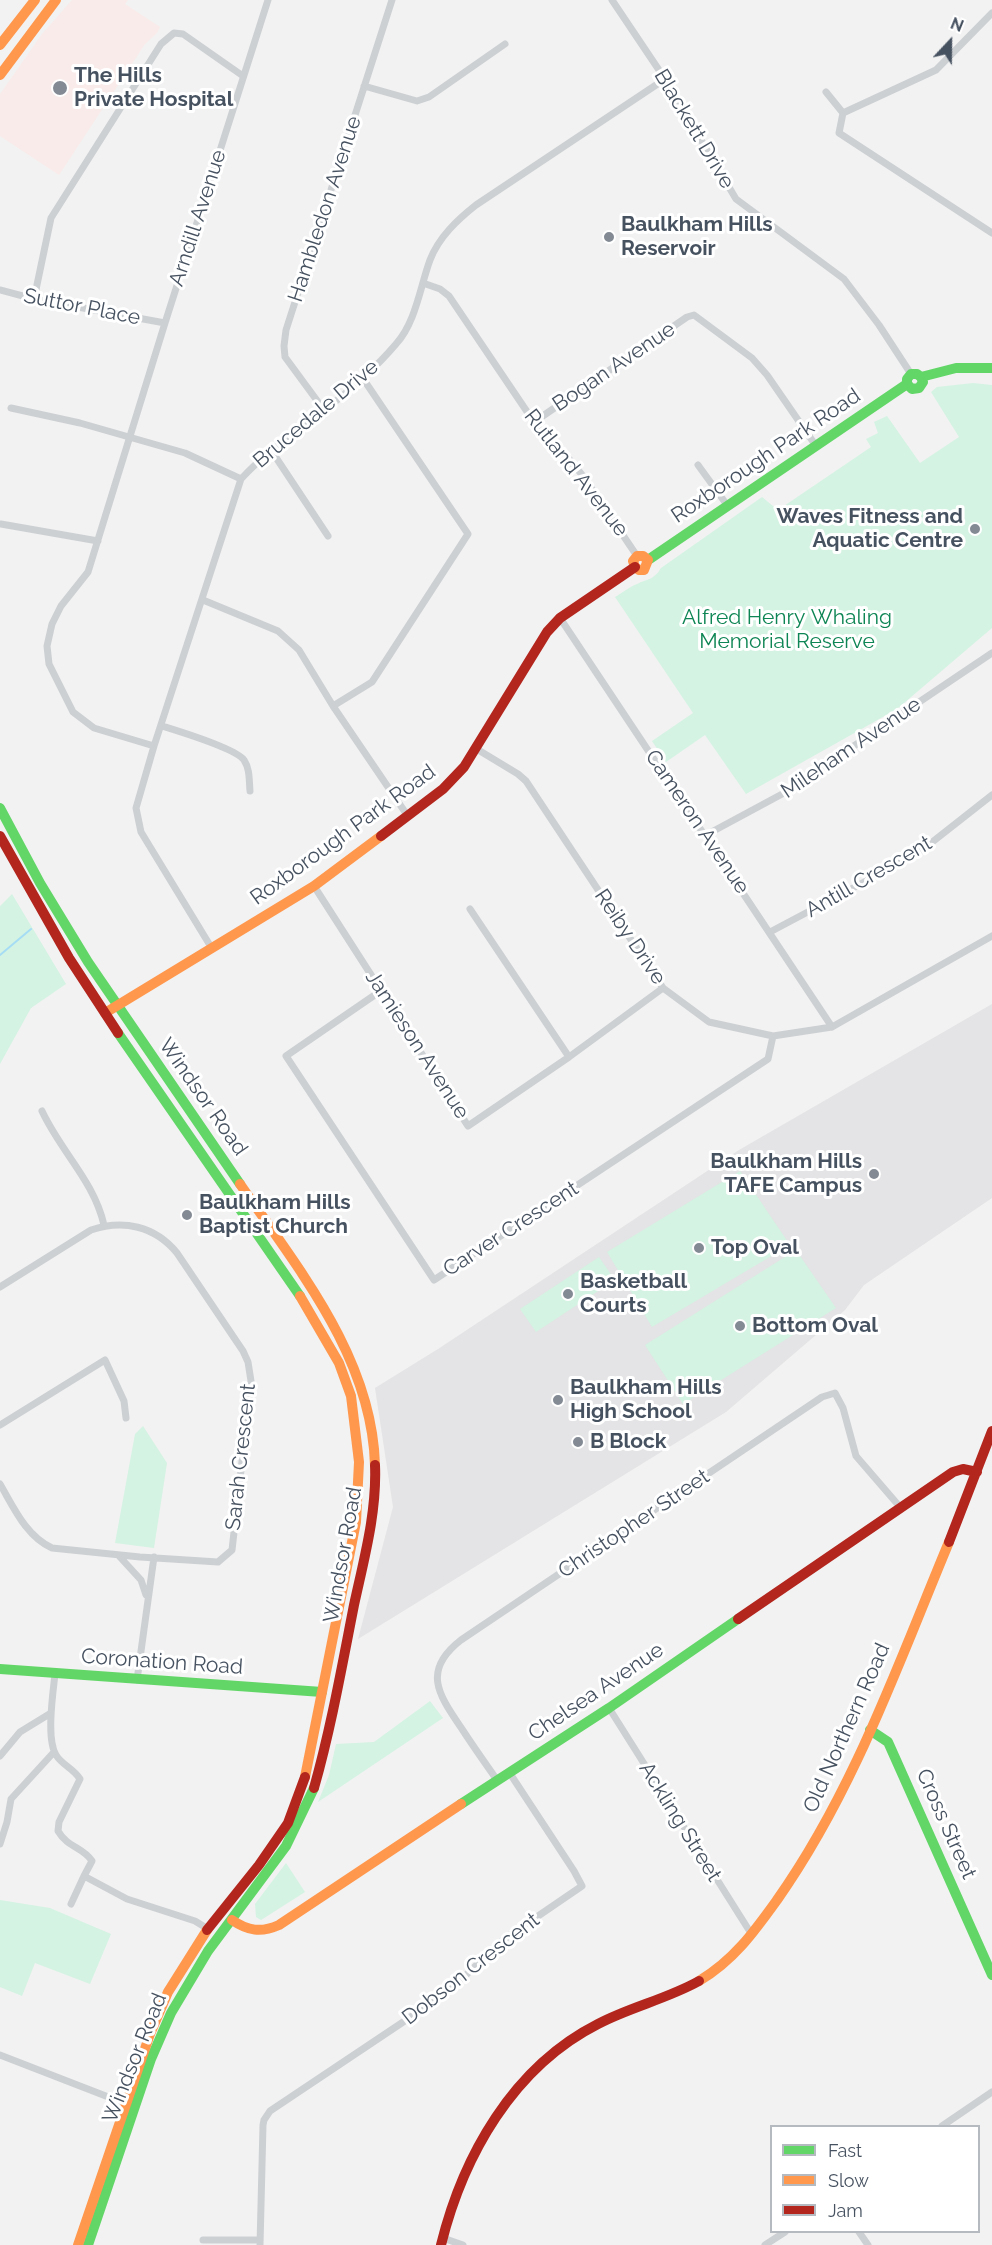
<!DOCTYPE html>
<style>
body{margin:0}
#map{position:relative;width:992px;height:2245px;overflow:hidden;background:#f2f2f2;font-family:Raleway,sans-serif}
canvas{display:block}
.legend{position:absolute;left:770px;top:2125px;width:210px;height:108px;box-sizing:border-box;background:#fff;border:2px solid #b5bac0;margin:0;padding:8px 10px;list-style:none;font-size:18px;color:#475261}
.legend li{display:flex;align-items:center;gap:12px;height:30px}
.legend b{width:30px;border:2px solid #b5bac0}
.north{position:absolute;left:920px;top:12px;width:60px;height:60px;-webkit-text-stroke:4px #fff;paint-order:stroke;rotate:22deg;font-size:16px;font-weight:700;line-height:24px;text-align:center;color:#475261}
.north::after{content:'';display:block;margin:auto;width:21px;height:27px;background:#475261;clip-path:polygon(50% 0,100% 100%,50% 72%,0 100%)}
</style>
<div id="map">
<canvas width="992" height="2245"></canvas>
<ul class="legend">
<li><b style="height:8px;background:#63d668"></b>Fast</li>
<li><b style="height:8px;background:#ff974d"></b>Slow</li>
<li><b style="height:8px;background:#b3261e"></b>Jam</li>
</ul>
<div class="north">N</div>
</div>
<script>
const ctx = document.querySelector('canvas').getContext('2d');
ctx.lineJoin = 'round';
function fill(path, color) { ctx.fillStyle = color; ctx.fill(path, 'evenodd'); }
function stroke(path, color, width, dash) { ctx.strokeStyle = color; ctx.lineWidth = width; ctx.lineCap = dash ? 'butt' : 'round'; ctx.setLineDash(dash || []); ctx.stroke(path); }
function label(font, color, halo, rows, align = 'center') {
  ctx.font = font + ' Raleway,sans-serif'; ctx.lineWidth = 6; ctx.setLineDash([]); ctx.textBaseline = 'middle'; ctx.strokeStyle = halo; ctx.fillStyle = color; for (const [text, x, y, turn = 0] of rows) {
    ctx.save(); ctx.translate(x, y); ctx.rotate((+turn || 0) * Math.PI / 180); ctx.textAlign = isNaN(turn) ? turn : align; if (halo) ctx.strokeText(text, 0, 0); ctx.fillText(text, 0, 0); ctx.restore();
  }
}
const education = new Path2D(`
 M992 1004V1198L864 1285 845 1310 726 1412 358 1639 393 1507 375 1388 438 1349 739 1150Z`);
const medical = new Path2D(`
 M72 0H128L125 4 160 27 157 33 145 44 59 175 0 136V94L42 34Z`);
const green = new Path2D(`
 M973 383 992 385V628L897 709 746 794 705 735 666 762 652 741 693 713 615 597C622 593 629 587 637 584 647 579 654 580 661 568L762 497 773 506 781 508 871 447 866 439 878 433 874 422 887 416 920 463 959 437 931 392 937 387Z
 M12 894 66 984 31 1008 0 1064V906Z
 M740 1171 790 1245 652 1327 607 1252Z
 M796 1250 836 1308 683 1404 645 1345Z
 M599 1257 615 1280 536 1332 520 1309Z
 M143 1426 167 1463 154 1548 115 1543 135 1434Z
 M430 1701 443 1718 318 1802 329 1775 336 1744 374 1742Z
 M286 1863 305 1892 261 1920 256 1917 255 1904Z
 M0 1900 50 1908 111 1934 90 1984 35 1963 22 1996 0 1987Z`);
const stream = new Path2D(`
 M0 955 31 929`);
const street = new Path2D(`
 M612 0 665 79 736 199 844 279 879 325 911 374
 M992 13 936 70 843 113 839 133 992 233
 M364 86 417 101 429 97 505 44
 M826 92 843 113
 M423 283 440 289 449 296 534 422 544 435 565 454 583 476 637 556
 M0 290 34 299 165 323
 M34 299 51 218 161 44 174 33 183 34 243 76
 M11 408 80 423 185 453 241 479
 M324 410 285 357 284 346 286 330 392 0
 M534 422 687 317 694 315 752 358 767 375 816 446
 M271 450 328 536
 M698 465 727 505
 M1 524 98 541
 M203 600 278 631 299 650 333 706 407 815
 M560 618 832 1027
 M333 706 372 682 468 534 362 377
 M162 726C178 731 235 748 244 760 250 769 249 780 250 791
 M154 746 94 728 73 712 49 664 47 646 52 624 61 606 88 572 165 323 268 0
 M475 748 518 774 526 781 663 988 709 1022 773 1036 832 1027 992 936
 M706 835 784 793 992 653
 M314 886 468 1126 569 1057 663 988
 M470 909 569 1057
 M770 932 917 854 992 795
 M211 947 141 832 136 808 154 746 241 479C265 453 294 433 322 412 348 392 375 369 396 344 416 322 420 287 430 260 439 237 457 220 476 205L665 79
 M382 990 286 1056 434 1280 768 1059 773 1036
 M42 1111C61 1152 94 1181 104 1225
 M0 1287 91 1230C123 1219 155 1226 177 1253L243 1351 248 1362 251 1381 232 1550 218 1562 140 1557 52 1548C26 1536 14 1508 0 1484
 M0 1425 105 1360 124 1401 126 1418
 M119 1556 141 1580 146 1595
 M55 1674C53 1693 46 1739 56 1755 62 1765 73 1768 80 1779L59 1822 58 1831C68 1848 83 1847 92 1861L84 1876 127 1899 195 1921 208 1929
 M137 1680 154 1557
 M609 1708 752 1935
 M0 1756 20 1732 51 1713
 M497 1780C485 1763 473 1746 462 1729 439 1695 421 1671 461 1640L822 1397 835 1393 843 1408 856 1456 900 1507
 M0 1844 7 1822 11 1799 54 1752
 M71 1904 84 1876
 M0 2055 129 2105
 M942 2126 992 2092
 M859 2232 868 2245
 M443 2238 463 2245
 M203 2240H260
 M260 2245 263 2125 264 2120 270 2111 448 1992 503 1940 582 1886 574 1871 509 1772
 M765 2245 785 2232`);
const fast = new Path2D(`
 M921 377 956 368H992
 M907 384 912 389 919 388 923 382 921 377
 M907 384V379L911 374H917L921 377
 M648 560 907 384
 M0 808 40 883 88 962 240 1184
 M118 1033 300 1296
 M0 1669 322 1692
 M870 1730 888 1742 992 1975
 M461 1804 609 1708 738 1619
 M88 2245 151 2059 171 2013 208 1951 286 1846 314 1788`);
const slow = new Path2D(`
 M0 45 35 0
 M0 75 56 0
 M635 567 633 561 637 556H643L648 560
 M635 567 639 570H644L648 560
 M105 1013 314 886 381 836
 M240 1184C298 1269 372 1357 375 1465
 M300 1296 339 1363 351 1396 359 1462 356 1522 305 1777
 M232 1920C248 1931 261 1933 279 1925L461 1804
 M699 1981C734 1960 754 1932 777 1900 854 1791 898 1664 949 1542
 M78 2245 150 2034 168 1992 207 1930`);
const jam = new Path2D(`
 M0 836 69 958 118 1033
 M381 836 443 789 464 767 547 632 560 618 635 567
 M949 1542 992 1431
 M738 1619 953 1472 963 1469 977 1472
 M314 1788C331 1728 342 1666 354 1605 364 1559 377 1512 375 1465
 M207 1930 259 1865 288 1823 305 1777
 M441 2245C463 2156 513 2067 598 2024 630 2007 667 1999 699 1981`);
const markers = [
 [60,88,8,"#838a94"],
 [609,237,6,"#838a94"],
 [975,529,6,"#838a94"],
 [874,1174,6,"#838a94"],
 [187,1215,6,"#838a94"],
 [699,1248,6,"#838a94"],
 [568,1294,6,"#838a94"],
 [740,1326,6,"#838a94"],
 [558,1400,6,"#838a94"],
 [578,1442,6,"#838a94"]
];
const poiNames = [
 ["The Hills",74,76],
 ["Private Hospital",74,100],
 ["Baulkham Hills",621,225],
 ["Reservoir",621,249],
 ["Waves Fitness and",963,517,"right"],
 ["Aquatic Centre",963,541,"right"],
 ["Baulkham Hills",862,1162,"right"],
 ["TAFE Campus",862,1186,"right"],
 ["Baulkham Hills",199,1203],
 ["Baptist Church",199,1227],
 ["Top Oval",711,1248],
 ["Basketball",580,1282],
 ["Courts",580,1306],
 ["Bottom Oval",752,1326],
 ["Baulkham Hills",570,1388],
 ["High School",570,1412],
 ["B Block",590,1442]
];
const streetNames = [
 ["Blackett Drive",694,129,59],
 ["Hambledon Avenue",325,209,-72],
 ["Arndill Avenue",198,218,-72],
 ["Suttor Place",82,307,11],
 ["Bogan Avenue",614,367,-34],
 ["Brucedale Drive",316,414,-40],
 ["Roxborough Park Road",766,456,-34],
 ["Rutland Avenue",576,473,52],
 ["Mileham Avenue",851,748,-34],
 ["Cameron Avenue",697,822,56],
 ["Roxborough Park Road",343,835,-36],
 ["Antill Crescent",869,877,-30],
 ["Reiby Drive",630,937,56],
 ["Jamieson Avenue",417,1045,57],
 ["Windsor Road",203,1097,55],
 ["Carver Crescent",511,1229,-33],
 ["Sarah Crescent",241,1457,-84],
 ["Christopher Street",634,1524,-34],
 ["Windsor Road",343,1555,-80],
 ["Coronation Road",162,1662,4],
 ["Chelsea Avenue",596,1692,-34],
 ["Old Northern Road",847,1728,-66],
 ["Ackling Street",680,1822,58],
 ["Cross Street",946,1824,66],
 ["Dobson Crescent",471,1969,-38],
 ["Windsor Road",135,2058,-68]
];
const parkNames = [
 ["Alfred Henry Whaling",787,618],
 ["Memorial Reserve",787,642]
];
fill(education, '#e4e3e5');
fill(medical, '#f9ebe9');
fill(green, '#d4f3e3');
stroke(stream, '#a6ddf4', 2);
stroke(street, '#cdd0d3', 7);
stroke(fast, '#63d668', 10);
stroke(slow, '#ff974d', 10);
stroke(jam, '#b3261e', 10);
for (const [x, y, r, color] of markers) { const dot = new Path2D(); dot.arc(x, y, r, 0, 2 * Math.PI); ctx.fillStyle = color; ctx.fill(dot); stroke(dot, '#fff', 2); }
label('bold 21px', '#475261', '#fff', poiNames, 'left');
label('21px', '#475261', '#fff', streetNames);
label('21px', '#0e8554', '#fff', parkNames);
</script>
